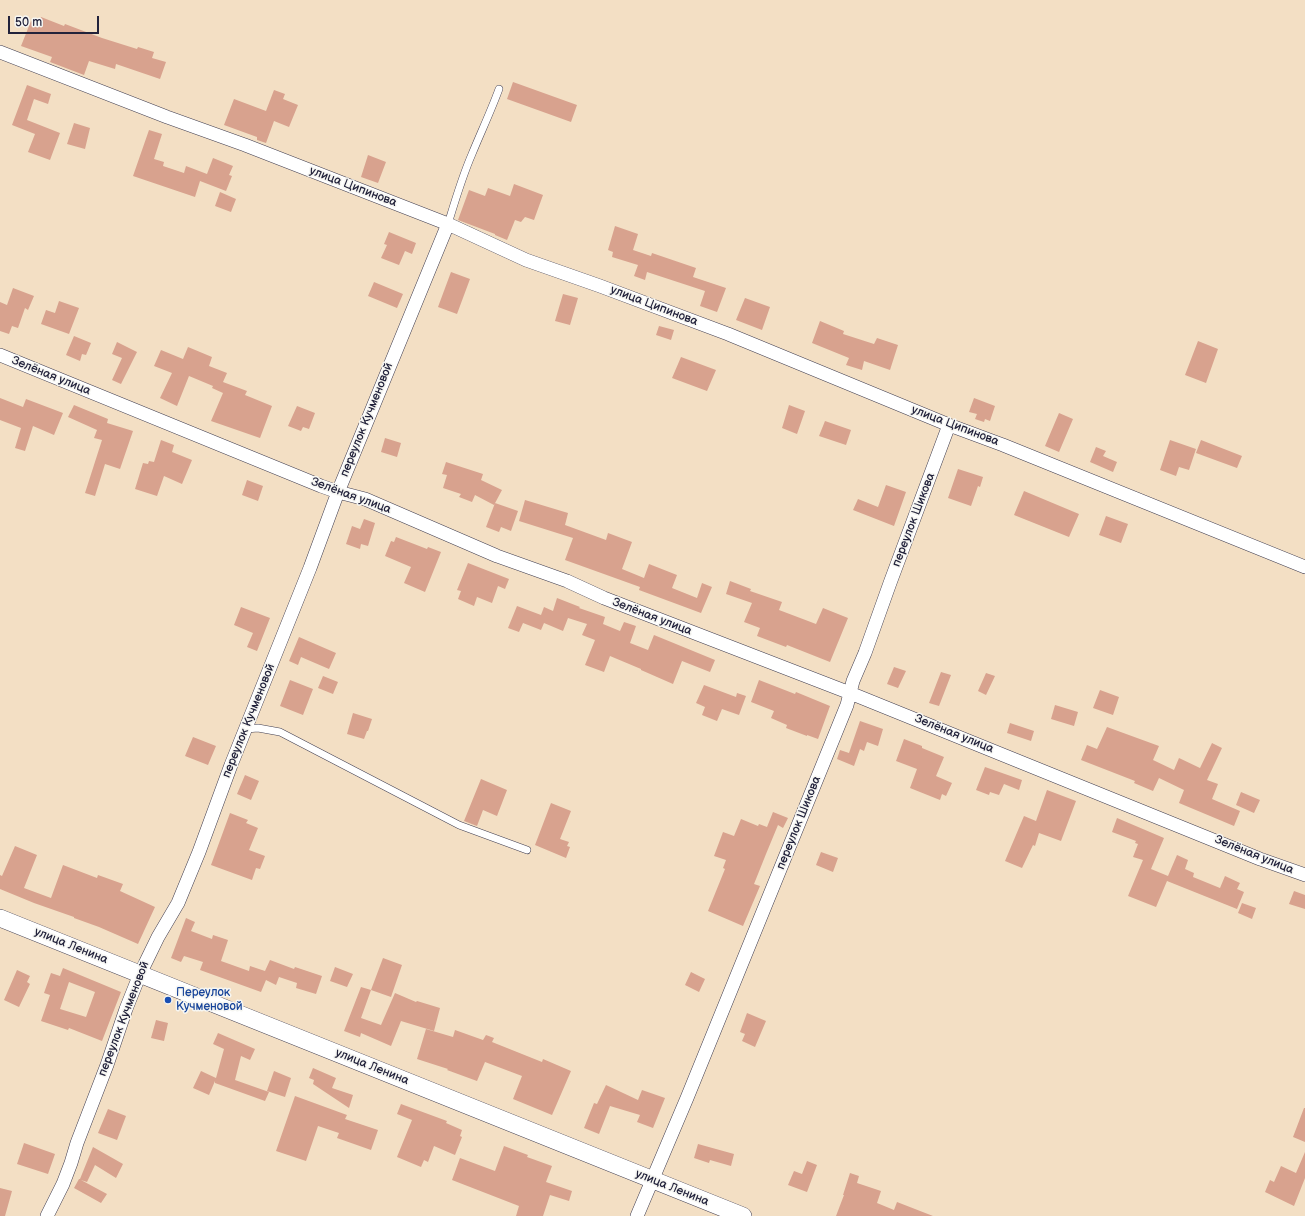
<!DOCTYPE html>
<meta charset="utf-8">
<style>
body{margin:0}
#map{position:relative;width:1305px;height:1216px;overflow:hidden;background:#f3dfc4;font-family:"Balsamiq Sans",sans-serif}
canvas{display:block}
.scale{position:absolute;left:8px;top:16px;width:91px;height:18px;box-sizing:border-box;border:2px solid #22223b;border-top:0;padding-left:5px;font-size:12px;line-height:14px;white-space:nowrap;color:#22223b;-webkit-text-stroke:3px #f6f6f2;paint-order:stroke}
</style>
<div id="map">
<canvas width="1305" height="1216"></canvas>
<div class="scale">50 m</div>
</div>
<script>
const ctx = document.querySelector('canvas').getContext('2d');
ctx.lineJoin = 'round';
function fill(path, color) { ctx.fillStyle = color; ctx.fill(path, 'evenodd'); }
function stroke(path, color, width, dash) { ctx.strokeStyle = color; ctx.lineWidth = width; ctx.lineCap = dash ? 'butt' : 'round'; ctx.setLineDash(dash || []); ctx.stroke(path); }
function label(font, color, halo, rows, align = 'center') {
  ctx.font = font + ' "Balsamiq Sans",sans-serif'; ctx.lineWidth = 3; ctx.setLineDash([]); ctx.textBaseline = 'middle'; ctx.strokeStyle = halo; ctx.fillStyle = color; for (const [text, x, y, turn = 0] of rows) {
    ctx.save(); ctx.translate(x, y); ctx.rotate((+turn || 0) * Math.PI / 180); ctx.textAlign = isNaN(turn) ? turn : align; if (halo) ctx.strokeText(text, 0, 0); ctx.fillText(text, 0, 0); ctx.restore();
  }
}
const building = new Path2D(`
 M41 17 64 26 65 24 102 38 137 49 138 47 154 52 152 58 166 62 160 79 116 64 115 69 89 61 84 75 50 62 52 57 21 46 31 21 38 24Z
 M513 82 577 105 571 122 507 99Z
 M27 85 51 94 48 104 34 99 27 120 60 133 50 160 28 152 35 134 12 125Z
 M274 90 285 94 283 99 298 105 289 127 274 121 266 143 257 140V137L224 125 234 99 266 111Z
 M74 123 90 128 85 149 67 144Z
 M149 130 162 134 154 159 164 162 163 166 184 173 186 166 207 174 213 158 233 166 229 175 232 176 226 191 200 181 195 197 133 176Z
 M368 155 386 162 378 183 361 177Z
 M514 184 543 195 534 220 525 217 521 222 515 220 507 240 495 235V234L458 220 469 190 485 196 488 188 510 196Z
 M220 192 236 199 231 212 215 206Z
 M615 226 638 234 633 250 651 256 652 253 696 268 693 277 726 288 717 312 700 306 705 291 647 272 645 280 634 276 638 265 612 257 613 252 608 250Z
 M389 232 416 243 412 254 405 251 399 265 381 258 387 245 384 244Z
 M451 272 470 279 457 314 438 307Z
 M374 282 403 294 397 308 368 296Z
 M13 288 34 296 28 310 25 308 18 328 12 326 9 334 0 331V302L7 305Z
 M563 294 578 298 570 325 555 321Z
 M745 298 770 307 762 330 736 320Z
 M59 301 79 308 69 334 41 324 46 310 55 313Z
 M820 321 844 331 843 334 874 344 877 338 898 345 890 370 864 361 862 370 846 365 849 358 812 343Z
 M659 326 674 330 671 340 656 335Z
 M74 336 91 343 86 355 82 354 80 361 66 355Z
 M1198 341 1218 349 1206 383 1185 375Z
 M117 342 137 352 121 384 112 380 122 358 112 354Z
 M188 347 212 357 209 366 227 373 223 382 247 391 245 395 272 406 260 438 211 421 223 393 212 388 213 386 189 376 177 406 160 398 172 373 154 366 161 350 183 359Z
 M681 357 716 370 707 391 672 378Z
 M0 398 23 407 26 399 63 413 54 435 33 426 25 451 15 448 21 428 0 420Z
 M974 398 995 406 990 421 985 419 984 422 975 419 977 414 969 412Z
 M74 405 108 419 107 423 133 431 120 469 105 464 95 496 85 493 102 440 94 438 97 430 68 417Z
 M789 405 805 411 797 434 782 428Z
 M297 406 315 413 309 429 303 427 301 431 288 426Z
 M1059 413 1073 419 1059 452 1045 446Z
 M825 421 851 430 846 445 819 436Z
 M385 438 401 443 397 457 381 452Z
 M161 440 174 445 172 452 192 460 182 484 164 476 157 496 135 489 143 463 148 464 149 461 154 462Z
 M1170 440 1196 449 1189 470 1179 467 1176 476 1160 470Z
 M1201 440 1242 456 1237 468 1196 453Z
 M1096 447 1106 451 1103 456 1117 462 1113 472 1090 462Z
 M446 462 483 474 481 480 502 490 494 505 475 495 472 502 459 497 461 494 443 488 447 475 442 474Z
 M958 469 983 477 980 487 978 486 971 506 948 498Z
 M247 480 263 486 258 501 242 495Z
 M886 485 906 492 894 526 853 510 858 499 878 507Z
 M1024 491 1079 514 1069 537 1014 515Z
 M525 500 568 513 565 525 606 540 608 533 632 542 622 569 644 578 649 564 677 575 672 588 697 598 702 583 712 587 701 613 639 590 640 587 565 560 573 538 519 521Z
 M495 503 518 511 511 531 501 527 499 532 486 527Z
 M1106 516 1128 524 1121 543 1099 535Z
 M364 519 375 523 368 546 361 544 360 549 346 544 352 526 360 529Z
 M396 537 427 549 428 547 441 552 425 592 404 583 411 567 385 556 391 541 394 542Z
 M468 563 509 579 505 589 498 586 492 603 477 597 474 606 458 599 461 591 457 590Z
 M730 581 751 589 750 591 782 602 779 610 816 624 823 608 848 618 830 662 787 645 786 647 757 636 760 628 744 622 752 603 726 594Z
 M557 598 580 607 579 608 605 617 603 624 620 631 624 622 636 626 630 643 648 650 654 635 715 660 710 672 682 661 673 684 641 670V669L610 656 604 672 585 665 595 640 582 635 587 624 568 618 563 631 544 623 541 630 523 623 519 632 508 628 517 606 541 615 544 607 553 611Z
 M241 607 270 618 257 651 247 647 253 633 234 625Z
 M299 637 336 653 329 669 301 657 298 665 289 661Z
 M894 667 906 671 898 688 887 684Z
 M941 672 951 675 939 706 929 703Z
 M986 673 995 676 986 695 978 691Z
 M323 676 338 682 333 694 318 688Z
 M290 680 313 689 303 715 280 706Z
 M759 680 795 694 796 692 830 706 818 739 807 735V736L786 728 787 725 771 718 774 711 751 702Z
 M704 685 736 697 737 693 746 696 739 715 722 709 717 721 702 715 705 707 696 703Z
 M1100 690 1119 697 1113 715 1093 708Z
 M1055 705 1078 712 1074 726 1051 719Z
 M353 713 372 719 368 731H367L364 739 347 734Z
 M860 721 883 729 878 746 867 742 864 751 860 749 854 766 837 759 840 750 849 753Z
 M1010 723 1034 731 1031 741 1007 733Z
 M1107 727 1159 746 1153 760 1174 770 1179 758 1200 768 1212 743 1222 748 1207 780 1218 784 1212 799 1240 811 1234 826 1179 803 1184 790 1159 778 1153 791 1134 783 1135 781 1081 760 1087 745 1097 749Z
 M193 737 216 746 208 765 185 756Z
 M904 739 922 746V748L944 757 936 776 952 783 946 796 942 794 940 800 910 788 917 769 896 761Z
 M985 767 1022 780 1019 790 1004 784 999 795 990 792 989 795 976 790Z
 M245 775 259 781 251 800 237 794Z
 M481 779 507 790 497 816 483 810 477 826 464 821Z
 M1047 790 1076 801 1061 841 1039 833 1035 846 1033 845 1022 868 1005 861 1024 816 1036 821Z
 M1241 792 1260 800 1254 813 1236 805Z
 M551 803 571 811 560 839 569 842 567 846 570 847 566 858 535 845Z
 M773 812 788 818 783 828 778 825 766 854 754 884 760 886 743 926 708 911 725 869 723 868 726 860 714 856 723 832 734 836 741 819 758 826 759 824 767 827Z
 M230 813 248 820 246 823 258 828 249 850 265 856 260 869 256 868 252 880 211 865Z
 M1117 818 1164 838 1151 869 1168 876 1177 855 1188 860 1185 869 1194 873 1193 877 1220 888 1225 876 1240 883 1237 889 1244 892 1237 909 1167 881 1156 907 1128 896 1143 860 1133 857 1138 844 1135 843 1136 841 1112 832Z
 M15 846 37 855 24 888 51 898 63 865 97 878 98 875 123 884 120 891 155 907 138 944 99 927 74 918V917L34 903 0 889V875L2 876Z
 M821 852 838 858 833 872 816 865Z
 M1294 891 1305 895V909L1289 904Z
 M1242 903 1256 908 1252 919 1238 913Z
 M186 918 195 922 191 931 212 939 213 935 228 940 221 961 249 971 250 966 265 971 270 960 294 969 295 967 322 976 316 994 296 988 297 983 279 977 276 985 266 980 261 992 200 970 203 962 184 956 181 962 171 958Z
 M383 958 402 965 391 997 371 990Z
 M335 967 353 974 347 987 330 981Z
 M63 968 121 992 102 1041 69 1028 68 1030 41 1021 50 995 44 993 51 973 60 976ZM69 982 95 992 86 1017 60 1009Z
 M17 970 30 976 27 982 30 984 19 1007 4 1000Z
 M691 972 705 979 699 992 685 985Z
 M361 987 371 990 361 1018 381 1025 395 993 416 1002 417 1001 440 1008 434 1031 401 1021 391 1046 361 1033 360 1037 344 1031Z
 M747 1013 766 1021 755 1047 742 1041 745 1034 740 1032Z
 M156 1020 168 1023 164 1041 151 1038Z
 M426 1029 453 1037 455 1030 483 1040 486 1035 494 1038 492 1042 542 1062 543 1059 571 1071 552 1115 513 1099 522 1076 485 1062 477 1081 447 1070 448 1069 417 1059Z
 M218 1033 255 1049 250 1060 241 1056 235 1080 269 1092 265 1101 215 1083V1081L209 1095 193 1088 201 1071 216 1078 224 1049 213 1044Z
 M313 1068 336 1078 332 1088 353 1095 349 1108 313 1084 314 1080 309 1078Z
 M274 1071 291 1078 285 1097 267 1091Z
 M606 1085 638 1100 642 1090 665 1098 653 1128 637 1122 640 1115 610 1106 599 1134 584 1128 594 1103 597 1104Z
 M295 1096 347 1115 345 1119 378 1130 371 1150 337 1138 339 1133 318 1126 306 1161 276 1151Z
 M401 1104 447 1121 446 1123 462 1130 460 1136 462 1137 455 1155 434 1146 428 1162 424 1160 421 1167 397 1157 412 1120 397 1114Z
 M1304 1108H1305V1142L1293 1137Z
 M108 1109 126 1116 117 1140 98 1133Z
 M24 1143 55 1154 48 1174 17 1164Z
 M698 1144 734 1154 731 1166 710 1160 709 1163 694 1158Z
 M504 1146 528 1155 527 1157 552 1166 546 1182 572 1191 569 1201 550 1195 543 1216H516L519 1206 452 1180 460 1158 495 1171Z
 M93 1147 123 1164 116 1178 95 1165 87 1182 81 1180 107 1194 101 1203 74 1188 79 1179H80Z
 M1305 1152V1178L1294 1206 1265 1192 1270 1180 1274 1182 1281 1166 1296 1173Z
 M807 1161 817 1165 807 1192 788 1185 794 1171 802 1174Z
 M850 1173 859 1176 857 1183 881 1191 877 1203 894 1210 897 1202 933 1216H836L844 1195H843Z
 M0 1188 12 1191 5 1216H0Z`);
const service = new Path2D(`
 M448 224C455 201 462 177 472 154 481 132 491 111 499 89
 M246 729 258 728 280 732 459 825 527 850`);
const minor = new Path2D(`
 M0 52 167 117 245 145 448 224 526 260 600 286 728 334 949 425 1003 445 1305 567
 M0 355 321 486 338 492 365 499 497 556 567 581 604 598 850 693 1260 859 1305 875
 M47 1216 63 1184 71 1163 77 1143 107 1065 126 1009 140 974 158 937 178 903 199 852 231 765 310 568 338 492 448 224
 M637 1216 687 1098 847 705 853 681 865 653 890 583 949 425`);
const tertiary = new Path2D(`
 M0 918 743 1216`);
const markers = [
 [168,1000,4,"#1a4fb4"]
];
const streetNames = [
 ["улица Ципинова",353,187,21],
 ["улица Ципинова",654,306,21],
 ["Зелёная улица",51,376,22],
 ["переулок Кучменовой",367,420,-68],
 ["улица Ципинова",955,426,21],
 ["Зелёная улица",351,496,20],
 ["переулок Шикова",914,520,-69],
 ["Зелёная улица",652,617,21],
 ["переулок Кучменовой",249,721,-68],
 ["Зелёная улица",954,734,22],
 ["переулок Шикова",799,823,-68],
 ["Зелёная улица",1254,855,22],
 ["улица Ленина",71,946,22],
 ["переулок Кучменовой",124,1019,-69],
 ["улица Ленина",372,1067,22],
 ["улица Ленина",672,1188,22]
];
const transitNames = [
 ["Переулок",176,993],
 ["Кучменовой",176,1007]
];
fill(building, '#d8a28e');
stroke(service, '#413e50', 8);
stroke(minor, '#413e50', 14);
stroke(tertiary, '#413e50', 18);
stroke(service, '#fff', 7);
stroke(minor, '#fff', 13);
stroke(tertiary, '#fff', 17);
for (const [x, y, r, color] of markers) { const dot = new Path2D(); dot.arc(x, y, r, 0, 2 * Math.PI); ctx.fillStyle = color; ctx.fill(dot); stroke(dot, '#f6f6f2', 1.5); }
label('12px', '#22223b', '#f6f6f2', streetNames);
label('12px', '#164399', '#f6f6f2', transitNames, 'left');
</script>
